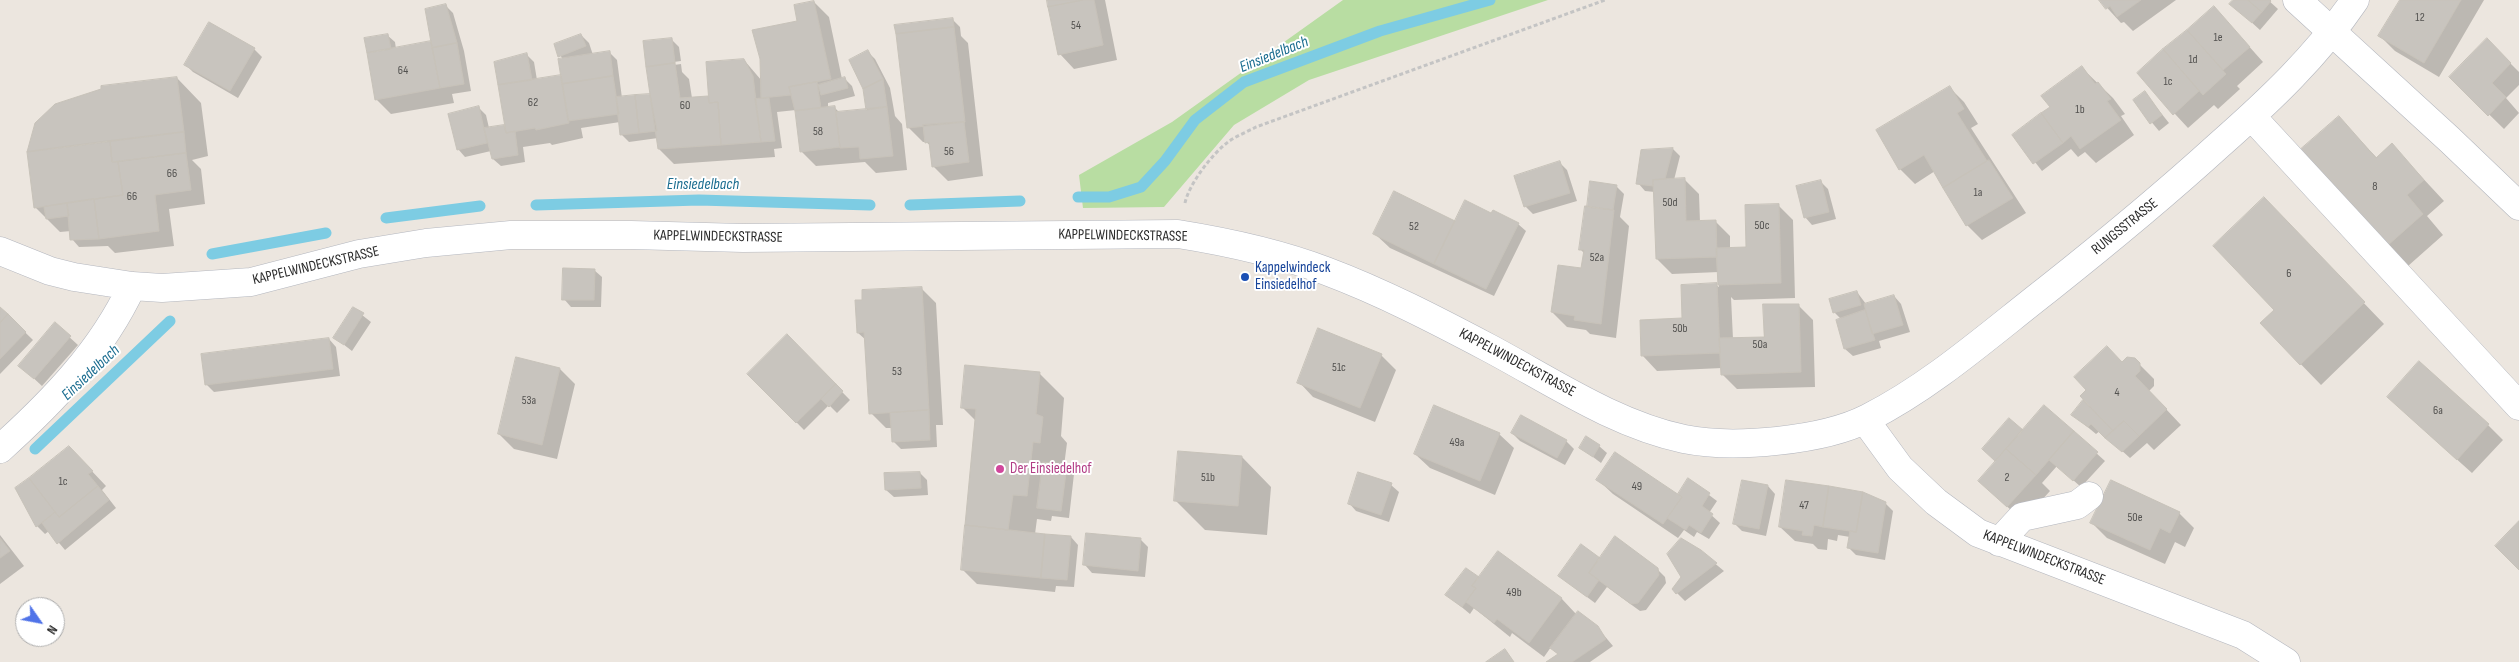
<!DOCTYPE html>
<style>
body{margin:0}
#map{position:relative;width:2519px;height:662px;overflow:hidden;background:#ece6df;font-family:"Sofia Sans Condensed",sans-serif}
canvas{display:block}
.north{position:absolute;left:15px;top:597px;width:50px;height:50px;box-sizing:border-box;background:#fff;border:1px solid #ababab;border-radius:50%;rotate:123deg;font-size:14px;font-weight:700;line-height:20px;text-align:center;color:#2c2c2c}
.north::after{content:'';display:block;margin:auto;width:18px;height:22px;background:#5073e8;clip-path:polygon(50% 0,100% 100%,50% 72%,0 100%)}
</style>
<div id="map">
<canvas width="2519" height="662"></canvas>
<div class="north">N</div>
</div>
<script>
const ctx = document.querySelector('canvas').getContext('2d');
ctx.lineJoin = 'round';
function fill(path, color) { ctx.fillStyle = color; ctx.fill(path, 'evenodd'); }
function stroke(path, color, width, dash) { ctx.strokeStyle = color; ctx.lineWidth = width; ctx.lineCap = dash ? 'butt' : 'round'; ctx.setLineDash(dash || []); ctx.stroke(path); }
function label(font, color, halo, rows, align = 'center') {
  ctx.font = font + ' "Sofia Sans Condensed",sans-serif'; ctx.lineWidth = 4; ctx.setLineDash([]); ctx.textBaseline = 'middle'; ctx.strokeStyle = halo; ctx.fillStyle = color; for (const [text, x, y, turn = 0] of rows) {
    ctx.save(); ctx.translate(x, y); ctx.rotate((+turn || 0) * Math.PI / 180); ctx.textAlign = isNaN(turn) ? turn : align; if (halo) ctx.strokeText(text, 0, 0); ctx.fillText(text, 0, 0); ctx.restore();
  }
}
const green = new Path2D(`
 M1343 0H1548L1309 80 1234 125 1164 207 1083 208 1079 175 1172 122Z`);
const shadow = new Path2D(`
 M1048 0H1105L1117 60 1074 69 1060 54Z
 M2100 0H2176L2133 31 2124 22 2121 23Z
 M2235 0H2268L2278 9 2260 30 2239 11Z
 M2401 0H2484L2439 77 2395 51 2380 36Z
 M814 2 829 17 842 79H845L852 86 855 96 828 103V108H835L840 113 867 111 865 89 851 61 868 52 875 59 890 88 895 116 902 124 907 170 876 173 865 162 816 166 801 151 796 110 777 112 782 148 774 149 775 157 674 164 659 149 658 138 629 142 621 134 620 122 581 128 583 138 552 145 550 143 523 147 525 162 501 166 493 159 491 151 465 157 458 149 450 115 479 108 486 115 489 128 504 126 506 128 495 63 527 55 534 62 537 80 562 76 559 60H563L555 45 581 35 589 43 593 55 609 52 617 60 622 98 651 95 644 42 671 39 679 47 681 61 652 65V68L681 64 682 72 689 79 692 98 709 97 707 63 744 60 762 81 761 59 754 31 798 22 795 6Z
 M446 6 453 13 464 51 471 91 452 94 454 103 391 114 376 99 387 35 395 42 396 49 433 42Z
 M2214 7 2263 62 2237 86 2240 89 2218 109 2214 105 2188 128 2138 74Z
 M953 20 960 27 961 36 968 43 983 176 948 181 933 166 931 146 926 142H923L908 127Z
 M2487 40 2519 72V85L2506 98 2519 113 2504 129 2451 77Z
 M254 49 262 57 238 98 193 72 186 65Z
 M2082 68 2113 98 2125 114 2121 116 2134 135 2096 163 2085 152 2078 157 2071 149 2042 171 2014 135 2052 107Z
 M177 78 201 103 208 156 192 160 201 169 205 204 169 209 174 246 115 253 108 246 79 247 72 239 71 231 60 232 35 207Z
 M1949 87 1964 102 1978 124 1971 128 2026 213 1982 240 1967 225 1935 171 1915 184 1900 169Z
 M2145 93 2169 123 2159 131 2134 101Z
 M2339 118 2377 158 2392 145 2444 201 2427 216 2443 235 2408 266 2388 245Z
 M1673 149 1680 156 1674 180H1685L1699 194 1700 222 1715 221 1730 236V249H1747L1778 205 1793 220 1795 298 1734 300 1731 297 1733 339 1765 338 1798 305 1813 320 1815 387 1737 389 1722 374V368L1657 371 1643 356 1684 319 1716 285 1719 287V272L1672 274 1657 259 1655 192 1645 191 1638 183Z
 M1560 163 1567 170 1577 201 1533 214 1526 207 1516 176Z
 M1821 182 1828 189 1836 219 1812 225 1805 217Z
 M1616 186 1624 194 1620 217 1629 226 1616 338 1590 334 1586 330 1567 327 1552 312 1583 270 1585 254 1580 249Z
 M1492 215 1518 224 1526 231 1494 296 1390 248 1375 234Z
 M2284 220 2384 324 2321 385 2261 323 2275 310Z
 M594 270 602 277 601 307H571L564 299Z
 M921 288 936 303 943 425H936L937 447 901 449 893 441V428H886L871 413 866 340 858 333Z
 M1857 292 1866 304 1894 296 1901 304 1910 332 1879 341 1881 348 1853 356 1845 349 1841 319 1835 313 1831 300Z
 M0 308 33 340 0 374Z
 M353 308 371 322 352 351 334 337Z
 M55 324 78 345 42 386 28 373Z
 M787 336 850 400 837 413 829 405 804 430 749 374Z
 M329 339 336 347 340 376 214 392 206 384Z
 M1381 355 1396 370 1375 422 1313 397 1299 382Z
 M517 359 560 369 575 384 557 459 514 449 499 434Z
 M2135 360 2154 379V386L2149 391 2181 425 2154 450 2147 443 2130 458 2100 431 2096 434 2073 415 2090 406 2123 364ZM2128 416 2113 432 2111 431Z
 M1039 373 1064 398 1061 436 1067 443 1064 466 1074 474 1069 518 1052 516 1051 521 1037 519 1035 534 1071 537 1078 545 1074 587 1056 586 1055 592 977 584 962 569 976 421 962 407Z
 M2045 407 2105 461 2081 487 2057 466 2042 483 2050 491 2023 521 1979 481 1997 462 1991 457 2023 432Z
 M2404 412 2488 425 2503 440 2472 473Z
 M1521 417 1566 441 1574 449 1565 465 1520 441 1512 433Z
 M1499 434 1514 448 1495 495 1430 468 1415 454Z
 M1599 446 1607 453 1601 463 1581 448Z
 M69 447 106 486 102 490 116 508 65 550 49 531 45 534 37 526 17 489Z
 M1179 452 1242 457 1271 487 1267 535 1205 530 1175 500Z
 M920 473 927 480 928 495 894 497 886 490Z
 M1598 480 1678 496 1689 480 1717 501 1709 513 1720 523 1709 539 1697 532 1694 537 1684 530 1678 538 1613 494Z
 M1391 485 1399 492 1389 522 1356 511 1349 503Z
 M1768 486 1775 494 1766 536 1742 531 1735 524Z
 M1885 503 1893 511 1885 560 1856 555 1849 548 1850 537 1838 535 1837 541 1828 539 1827 550 1818 549 1813 544 1795 541 1780 527Z
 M2179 513 2194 528 2185 547 2175 542 2165 564 2107 538 2092 523Z
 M0 535 24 566 0 584Z
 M1140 539 1148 547 1145 577 1092 573 1085 565Z
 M1700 551 1724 571 1685 601 1673 589Z
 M1498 553 1562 599 1576 614 1597 627 1613 646 1590 662H1548L1559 655 1551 647 1544 657 1512 633 1510 637 1474 608 1470 614 1447 595 1479 579Z
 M1600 560 1657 569 1665 577 1666 583 1646 610 1640 611 1607 587 1595 603 1559 576Z`);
const stream = new Path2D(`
 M1078 197H1109L1141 187 1165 161 1195 120 1244 82 1380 31 1490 0
 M536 205 699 200 870 205
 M910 205 1020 201
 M386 218 480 206
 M212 254 326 233
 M35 449 170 321`);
const building = new Path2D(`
 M1047 0H1083L1048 7Z
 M1083 0H1094L1103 45 1058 55 1048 7Z
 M2099 0H2141L2117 17 2110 6 2106 9Z
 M2233 0H2248L2262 12 2252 23 2229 4Z
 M2248 0H2270L2271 1 2262 12Z
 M2400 0H2461L2424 63 2378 36Z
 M814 1 831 79 789 87 791 95 761 98 760 59 752 30 797 21 794 5Z
 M446 4 457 43 432 48 425 9Z
 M2214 6 2250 47 2223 70 2187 30Z
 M953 18 954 27 896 34 894 25Z
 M209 22 255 48 230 91 184 65Z
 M954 27 965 122 907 128 896 34Z
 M2187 30 2226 74 2203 95 2163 49Z
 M388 34 391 49 367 53 364 38Z
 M581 34 586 46 558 57 554 44Z
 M672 38 675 63 646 67 643 41Z
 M2487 38 2511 63 2492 83 2506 97 2488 116 2449 77Z
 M431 41 440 88 375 100 367 53Z
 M457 43 464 84 440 88 432 48Z
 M2163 49 2199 91 2173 115 2137 73Z
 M868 50 883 79 863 89 849 60Z
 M610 51 613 76 562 84 558 59Z
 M527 53 532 80 498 85 494 62Z
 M744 59 753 76 761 142 721 145 718 102 709 103 706 62Z
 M675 63 680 98 708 96 709 103 718 102 721 145 658 149 646 67Z
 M2082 66 2095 84 2098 82 2111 99 2107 101 2121 120 2080 149 2071 136 2063 143 2041 113 2050 107 2041 96Z
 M561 75 569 123 536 130 535 128 506 133 498 85Z
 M613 76 619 114 568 121 562 84Z
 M177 77 184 132 27 152 35 123 55 104 101 89V86Z
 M845 77 848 88 821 95 818 85Z
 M883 79 887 107 866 110 863 89Z
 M817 82 821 108 795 111 789 87Z
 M1950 86 1964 109 1957 113 1987 161 1943 188 1924 155 1899 170 1876 130Z
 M2145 91 2162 115 2150 124 2133 100Z
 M650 94 657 131 639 133 635 95Z
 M635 95 639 133 620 135 616 97Z
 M769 98 775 141 761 142 755 99Z
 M479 106 487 143 457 150 448 114Z
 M835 106 840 147 800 152 795 111Z
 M887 107 893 156 860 159 859 147 840 148 836 112Z
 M2041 113 2063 143 2033 164 2012 135Z
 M2339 116 2376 158 2392 143 2424 180 2407 195 2423 214 2387 246 2301 149Z
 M964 122 969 162 932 167 929 142 925 143 923 125Z
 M504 125 506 133 515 131 518 155 492 159 484 128Z
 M184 132 186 153 112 162 110 141Z
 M110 141 112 162H118L123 195 34 208 27 152Z
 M1673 148 1665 179 1653 180V186L1636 184 1641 150Z
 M186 153 191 190 155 195 159 231 99 239 94 199 123 195 118 162Z
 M1989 160 2013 198 1966 226 1943 188Z
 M1560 161 1570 193 1524 207 1514 176Z
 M1685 178 1686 221 1716 220 1717 257 1656 259 1653 180Z
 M1821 180 1829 212 1804 218 1796 186Z
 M1590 181 1617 185 1613 210 1587 207Z
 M1394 191 1455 221 1434 264 1373 234Z
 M2264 197 2365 302 2300 365 2260 323 2274 310 2213 246Z
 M94 199 99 239 70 240 67 203Z
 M1465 200 1491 213 1493 210 1519 223 1486 289 1434 264Z
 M67 203 69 216 46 219 44 207Z
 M1779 204 1781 283 1718 285 1716 248 1746 247 1745 205Z
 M1585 206 1614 210 1601 324 1574 320 1575 316 1551 312 1558 265 1581 268 1584 250H1579Z
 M563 268 595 269 594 300H562Z
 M1717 283 1720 353 1641 356 1640 320 1682 318 1681 285Z
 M922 287 929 410 869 414 864 332 857 333 855 300H862V290Z
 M1857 291 1861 305 1833 313 1829 299Z
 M1894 295 1903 325 1872 334 1864 304Z
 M1763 304H1799L1801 372 1721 375 1719 338 1764 337Z
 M0 307 8 314 0 323Z
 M353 307 364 313 344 345 333 338Z
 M1865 310 1875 340 1844 349 1836 320Z
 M8 314 26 332 0 359V323Z
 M55 322 71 336 34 379 18 366Z
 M1318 328 1382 354 1360 408 1297 383Z
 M787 334 836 384 796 423 747 374Z
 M329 338 333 369 205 385 201 354Z
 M2107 346 2122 362 2127 357 2135 358 2140 363V371L2135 376 2167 409 2139 436 2124 421 2113 431 2080 396 2086 390 2074 377Z
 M516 357 560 368 542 445 498 434Z
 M2419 361 2489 424 2457 460 2387 397Z
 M965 365 1040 372 1036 414 1043 417 1040 443 1033 442 1027 496 1013 495 1008 530 965 525 976 409 961 408Z
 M836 384 843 391 829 407 821 399Z
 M2083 400 2113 431 2105 438 2091 424 2088 427 2071 415Z
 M1434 405 1500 433 1480 481 1414 454Z
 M2044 405 2074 431 2036 475 2006 449Z
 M929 410 930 440 892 442 890 413Z
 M1521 415 1567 440 1557 458 1511 433Z
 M2009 418 2023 430 1995 461 1982 449Z
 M2124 421 2139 436 2122 452 2105 438Z
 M2074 431 2098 452 2073 481 2049 460Z
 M1586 436 1600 445 1593 457 1579 448Z
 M69 446 93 471 88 474 98 486 59 517 29 478Z
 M2006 449 2036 475 2007 507 1978 481Z
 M1178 451 1242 456 1238 506 1174 501Z
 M1615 452 1682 497 1663 524 1596 480Z
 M1043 462 1067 465 1061 511 1037 508Z
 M920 472 921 488 885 490 884 473Z
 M1358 472 1392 483 1381 515 1348 504Z
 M29 478 55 512 36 527 15 488Z
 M1688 478 1710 493 1702 506 1713 514 1701 533 1689 525 1686 530 1667 518 1682 497 1678 494Z
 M1742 480 1768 485 1759 529 1733 524Z
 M1786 480 1829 486 1823 527 1814 525 1812 536 1802 535 1803 531 1779 527Z
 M2111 480 2180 512 2170 533 2160 528 2150 550 2090 523Z
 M98 486 109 500 57 544 42 523 55 512 59 517Z
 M1829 486 1863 492 1856 532 1823 527Z
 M1863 492 1886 502 1878 553 1847 548 1850 531 1856 532Z
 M2519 521V570L2495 546Z
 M965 525 1045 534 1041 578 961 570Z
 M1086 533 1141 538 1138 571 1083 565Z
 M1045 534 1071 536 1067 580 1041 578Z
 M1615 536 1658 568 1659 575 1638 603 1631 604 1589 573Z
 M0 538 10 551 0 558Z
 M1681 538 1701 550 1717 563 1676 594 1672 589 1681 577 1667 554Z
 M1581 544 1600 558 1589 573 1599 580 1587 597 1558 576Z
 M1498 551 1562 598 1529 643 1497 619 1494 623 1466 602 1476 588 1472 586Z
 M1466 568 1479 577 1472 586 1476 588 1462 607 1445 595Z
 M1578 611 1598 626 1606 639 1572 662H1546L1558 654 1550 648Z
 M1505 649 1514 662H1486Z`);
const path = new Path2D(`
 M1185 203C1189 184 1212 154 1228 142 1236 136 1247 132 1256 127L1605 0`);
const minor = new Path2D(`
 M2297 0 2450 140 2519 206
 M2252 117 2519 406
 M0 251 50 271 74 277 132 286 162 288 251 282 359 254 426 243 511 235H631L743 238 1178 234C1228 242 1279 253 1326 271 1382 292 1436 320 1489 348 1551 381 1614 424 1684 439 1733 449 1823 441 1868 418 1933 385 1990 334 2048 289 2106 243 2163 196 2218 146 2269 101 2317 56 2355 0
 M1865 420 1900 468 1936 502 1978 533 2243 635 2286 662
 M0 449C52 402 102 351 132 286
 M1999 542 2022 517 2077 505 2089 496`);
const markers = [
 [1245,277,5,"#1a4fb4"],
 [1000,469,5,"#d1479c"]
];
const numberNames = [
 ["12",2420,18],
 ["54",1076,26],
 ["1e",2218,38],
 ["1d",2193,60],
 ["64",403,71],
 ["1c",2168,82],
 ["62",533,103],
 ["60",685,106],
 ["1b",2080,110],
 ["58",818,132],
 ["56",949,152],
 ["66",172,174],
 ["8",2375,187],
 ["1a",1978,193],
 ["66",132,197],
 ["50d",1670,203],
 ["50c",1762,226],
 ["52",1414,227],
 ["52a",1597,258],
 ["6",2289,274],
 ["50b",1680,329],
 ["50a",1760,345],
 ["51c",1339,368],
 ["53",897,372],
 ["4",2117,393],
 ["53a",529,401],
 ["6a",2438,411],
 ["49a",1457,443],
 ["51b",1208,478],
 ["2",2007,478],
 ["1c",63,482],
 ["49",1637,487],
 ["47",1804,506],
 ["50e",2135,518],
 ["49b",1514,593]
];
const streetNames = [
 ["RUNGSSTRASSE",2125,227,-39],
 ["KAPPELWINDECKSTRASSE",1123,236,1],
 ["KAPPELWINDECKSTRASSE",718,237,1],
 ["KAPPELWINDECKSTRASSE",316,266,-13],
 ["KAPPELWINDECKSTRASSE",1517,363,28],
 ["KAPPELWINDECKSTRASSE",2044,558,21]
];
const transitNames = [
 ["Kappelwindeck",1255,268],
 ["Einsiedelhof",1255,285]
];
const hotelNames = [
 ["Der Einsiedelhof",1010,469]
];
const waterNames = [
 ["Einsiedelbach",1274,55,-22],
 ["Einsiedelbach",703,185],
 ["Einsiedelbach",91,373,-43]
];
fill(green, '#b8dda2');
fill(shadow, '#0003');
stroke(stream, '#7dcce3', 11);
fill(building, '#c8c4be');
stroke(building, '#c7c2b9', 1);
stroke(minor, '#b3b6be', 29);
stroke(path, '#c4c4c4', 3, [4, 2.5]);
stroke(minor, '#fff', 28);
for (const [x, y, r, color] of markers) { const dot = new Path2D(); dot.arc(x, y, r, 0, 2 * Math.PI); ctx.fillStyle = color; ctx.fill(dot); stroke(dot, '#fff', 2); }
label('12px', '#535250', null, numberNames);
label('15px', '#2c2c2c', '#fff', streetNames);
label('15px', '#164399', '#fff', transitNames, 'left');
label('15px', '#b23c85', '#fff', hotelNames, 'left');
label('italic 16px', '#1b6d90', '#fff', waterNames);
</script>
